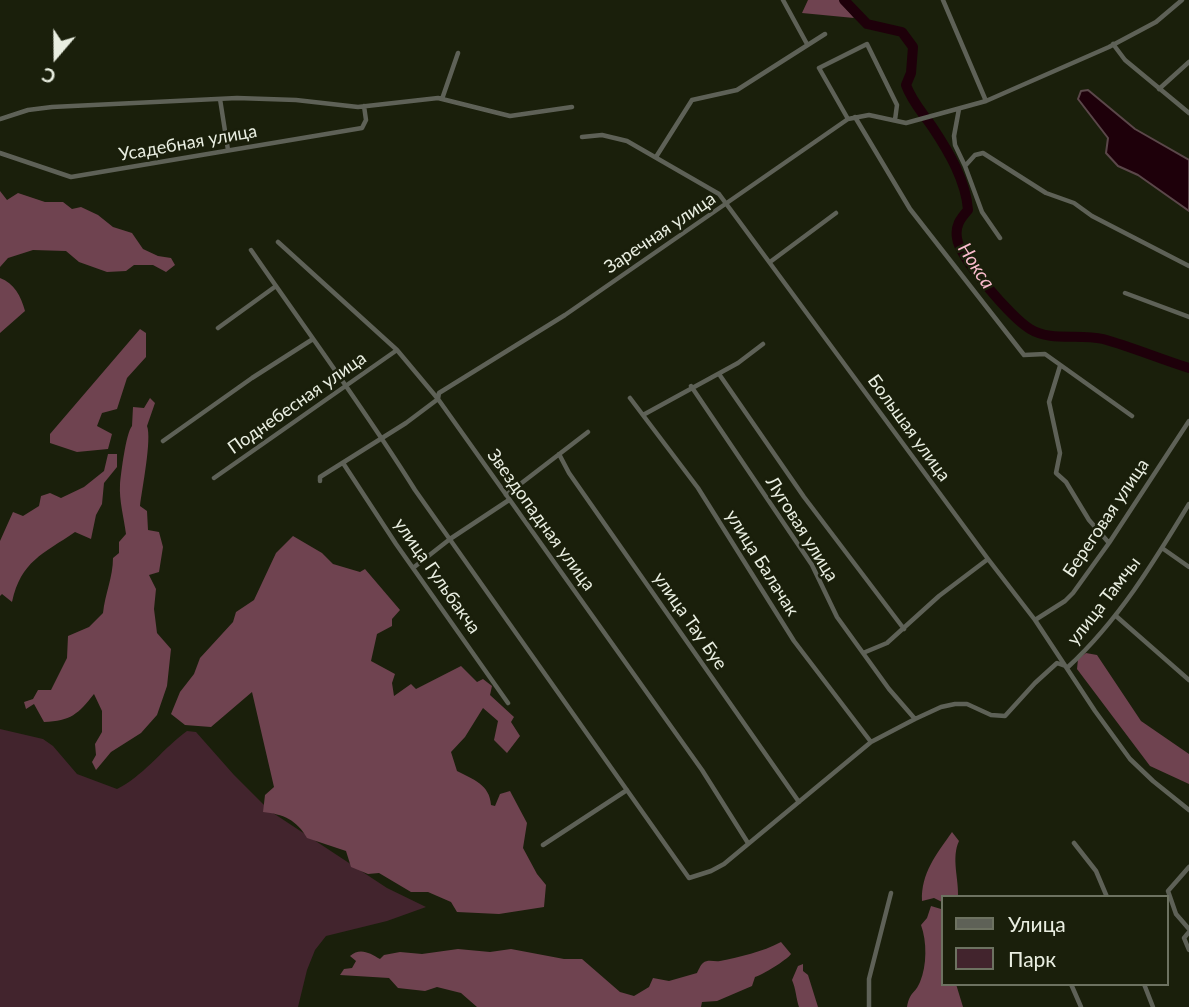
<!DOCTYPE html>
<meta charset="utf-8">
<style>
body{margin:0}
#map{position:relative;width:1189px;height:1007px;overflow:hidden;background:#1a1f0b;font-family:Lato,sans-serif}
canvas{display:block}
.legend{position:absolute;left:941px;top:895px;width:228px;height:91px;box-sizing:border-box;background:#1a1f0b;border:2px solid #6d7261;margin:0;padding:9px 12px;list-style:none;font-size:21px;color:#e9eee1}
.legend li{display:flex;align-items:center;gap:14px;height:35px}
.legend b{width:35px;border:2px solid #6d7261}
.north{position:absolute;left:21px;top:21px;width:70px;height:70px;-webkit-text-stroke:5px #1a1f0b;paint-order:stroke;rotate:200deg;font-size:19px;font-weight:700;line-height:28px;text-align:center;color:#e9eee1}
.north::after{content:'';display:block;margin:auto;width:24px;height:32px;background:#e9eee1;clip-path:polygon(50% 0,100% 100%,50% 72%,0 100%)}
</style>
<div id="map">
<canvas width="1189" height="1007"></canvas>
<ul class="legend">
<li><b style="height:9px;background:#5e6157"></b>Улица</li>
<li><b style="height:19px;background:#42242d"></b>Парк</li>
</ul>
<div class="north">С</div>
</div>
<script>
const ctx = document.querySelector('canvas').getContext('2d');
ctx.lineJoin = 'round';
function fill(path, color) { ctx.fillStyle = color; ctx.fill(path, 'evenodd'); }
function stroke(path, color, width, dash) { ctx.strokeStyle = color; ctx.lineWidth = width; ctx.lineCap = dash ? 'butt' : 'round'; ctx.setLineDash(dash || []); ctx.stroke(path); }
function label(font, color, halo, rows, align = 'center') {
  ctx.font = font + ' Lato,sans-serif'; ctx.lineWidth = 5; ctx.setLineDash([]); ctx.textBaseline = 'middle'; ctx.strokeStyle = halo; ctx.fillStyle = color; for (const [text, x, y, turn = 0] of rows) {
    ctx.save(); ctx.translate(x, y); ctx.rotate((+turn || 0) * Math.PI / 180); ctx.textAlign = isNaN(turn) ? turn : align; if (halo) ctx.strokeText(text, 0, 0); ctx.fillText(text, 0, 0); ctx.restore();
  }
}
const green = new Path2D(`
 M0 729 43 739 53 746 77 774 117 789C143 776 160 752 183 734L187 731 196 732 234 775 270 811 387 888 426 907 387 921 326 936 315 950 307 970 298 1007H0Z`);
const forest = new Path2D(`
 M808 0H839L854 18 802 13Z
 M0 191 7 200 18 193 45 202H63L72 209 81 207 98 215 113 227 132 233 143 249 158 256 171 258 175 265 166 272 153 265H134L126 271 107 272 79 262 66 251 33 250 8 258 0 267Z
 M0 278C14 283 21 296 25 311L0 333Z
 M140 329 146 333V357L127 378 117 409 102 413 97 426 112 434 108 449 77 452 50 443V434Z
 M150 398 155 403 147 426C152 439 142 489 140 506L147 511 148 530 159 532 163 547 159 572 149 575 156 589 154 609 157 633 171 649 167 686 157 715 141 733 111 752 96 770 92 762 96 755 95 744 102 732V711L94 694C78 714 71 721 44 722L34 704 26 709 24 702 33 699 38 690H51L67 658 68 636 89 627 103 613C105 594 113 577 113 558L119 553V542L126 534C124 518 119 500 120 485 121 473 126 433 132 426L133 407 144 408Z
 M108 454H117V467L104 483 102 504 96 515 91 539 75 532C43 554 21 561 12 602L2 594 0 596V541L13 512 23 516 39 506 41 496 50 493 61 498 84 487 104 471Z
 M293 536 322 553 333 564 360 572 365 569 400 610 392 619V626L377 634 371 661 395 674 392 683 394 696 411 684 416 689 461 666 477 682 483 679 492 686 490 695 514 717 511 722 520 736 507 753 494 740 498 721 483 708 465 737 451 752 457 771C473 779 490 785 491 805L495 806 500 794 510 791 527 823 523 848 537 874 546 885 544 907 499 914 457 912 451 902 428 892H411L379 873 368 874 351 867 346 851 307 838C297 820 283 814 263 812L265 795 274 787 252 692 211 727 185 725 171 714 180 692 194 674 200 658 233 622 236 612 254 600 276 553Z
 M1086 653 1097 655 1141 721 1189 754V784L1150 766 1077 669 1078 659Z
 M952 832 959 841C951 858 959 879 958 897H942V984H956L963 1007H907C910 991 915 994 920 982 927 966 927 941 921 925L927 918 931 906 941 909 942 902 934 898 922 901C921 873 936 855 952 832Z
 M781 942 791 954C787 960 762 975 755 977L752 986 717 1001 702 1002 701 1007H477L461 993 437 987 425 991 398 988 389 978 340 975 344 969 352 968 356 961 350 956C360 947 370 953 380 959L384 955 400 952 422 954 458 949 490 952 511 949 564 959H582L620 992 634 996 649 987 653 978 669 981 697 973C698 971 701 964 703 963 708 959 714 962 720 961 740 957 762 952 781 942Z
 M803 964V971L808 975 818 1007H799C796 998 796 989 792 980L798 966Z`);
const water = new Path2D(`
 M1088 90 1135 129 1189 160V211L1138 175 1118 166 1106 153 1108 138 1078 99 1081 91Z`);
const river = new Path2D(`
 M844 0 867 24 902 32 913 47 911 73 906 85C912 102 923 113 933 128 949 152 966 181 968 210 960 219 955 226 957 238 959 258 1012 318 1030 329 1051 342 1079 333 1103 339 1132 347 1160 359 1189 368`);
const minor = new Path2D(`
 M783 0 807 44
 M943 0 986 101
 M1113 44 1125 60 1189 113
 M1159 89 1189 62
 M220 99 228 150
 M442 99 458 53
 M959 109 954 136 955 145 965 166 982 212 1000 238
 M855 117 910 209 1024 355 1045 354 1132 416
 M0 119 28 110 52 107 237 98 296 100 358 107 438 98 510 116 572 107
 M848 119 819 68 867 44 897 105 895 120
 M582 137 602 135 627 141 719 194 988 559 1035 620 1095 711 1130 759 1153 781 1189 810
 M0 153 71 177 362 128 366 120 364 106
 M656 157 692 100 737 90 825 34
 M965 166 975 155 983 153 1046 193 1074 203 1092 216 1189 266
 M278 242 397 350 438 399 702 770 748 843
 M251 250C306 330 364 408 415 490L689 878 711 871 724 864 871 742 915 719 941 707 955 704H967L991 715 1005 716 1035 683 1057 663 1068 667C1118 621 1154 562 1189 504
 M770 262 836 213
 M1125 293 1189 317
 M218 328 276 286
 M1060 366 1049 402 1060 453 1056 473 1066 482 1089 520 1109 543
 M719 374 804 497 904 629
 M691 386 812 565 837 617 889 689 915 719
 M630 398 698 488 794 641 871 742
 M643 415 738 363 763 344
 M163 441 252 378 313 339
 M559 454 569 473 799 802
 M343 463 396 544 508 703
 M214 478 397 350
 M320 481V477L406 423 438 399 439 393 565 315 848 119 869 115 906 123 986 101 1109 47 1156 22 1182 0
 M506 495 588 432
 M1162 548 1189 567
 M413 568 450 539 509 500
 M1116 616 1189 680
 M1035 620 1065 601 1073 593 1109 543 1189 421
 M863 653 887 643 939 596 988 559
 M1074 843 1096 871 1107 897
 M543 845 627 790
 M1189 867 1168 891 1176 914 1189 929
 M1189 932 1184 938 1189 950
 M1071 984 1081 1007
 M1144 984 1153 1007
 M869 1007V979L891 893`);
const streetNames = [
 ["Усадебная улица",188,143,-10],
 ["Заречная улица",660,233,-34],
 ["Поднебесная улица",297,403,-35],
 ["Большая улица",909,428,54],
 ["Береговая улица",1106,518,-56],
 ["Звездопадная улица",541,520,54],
 ["Луговая улица",802,529,58],
 ["улица Балачак",762,563,58],
 ["улица Гульбакча",437,576,55],
 ["улица Тамчы",1104,601,-52],
 ["улица Тау Буе",690,621,55]
];
const waterNames = [
 ["Нокса",976,266,57]
];
fill(green, '#42242d');
fill(forest, '#6f4350');
fill(water, '#1e000a');
stroke(water, '#5b474a', 2);
stroke(river, '#1e000a', 10);
stroke(minor, '#5e6157', 4.5);
label('18px', '#e9eee1', '#1a1f0b', streetNames);
label('italic 19px', '#fabccd', '#1a1f0b', waterNames);
</script>
